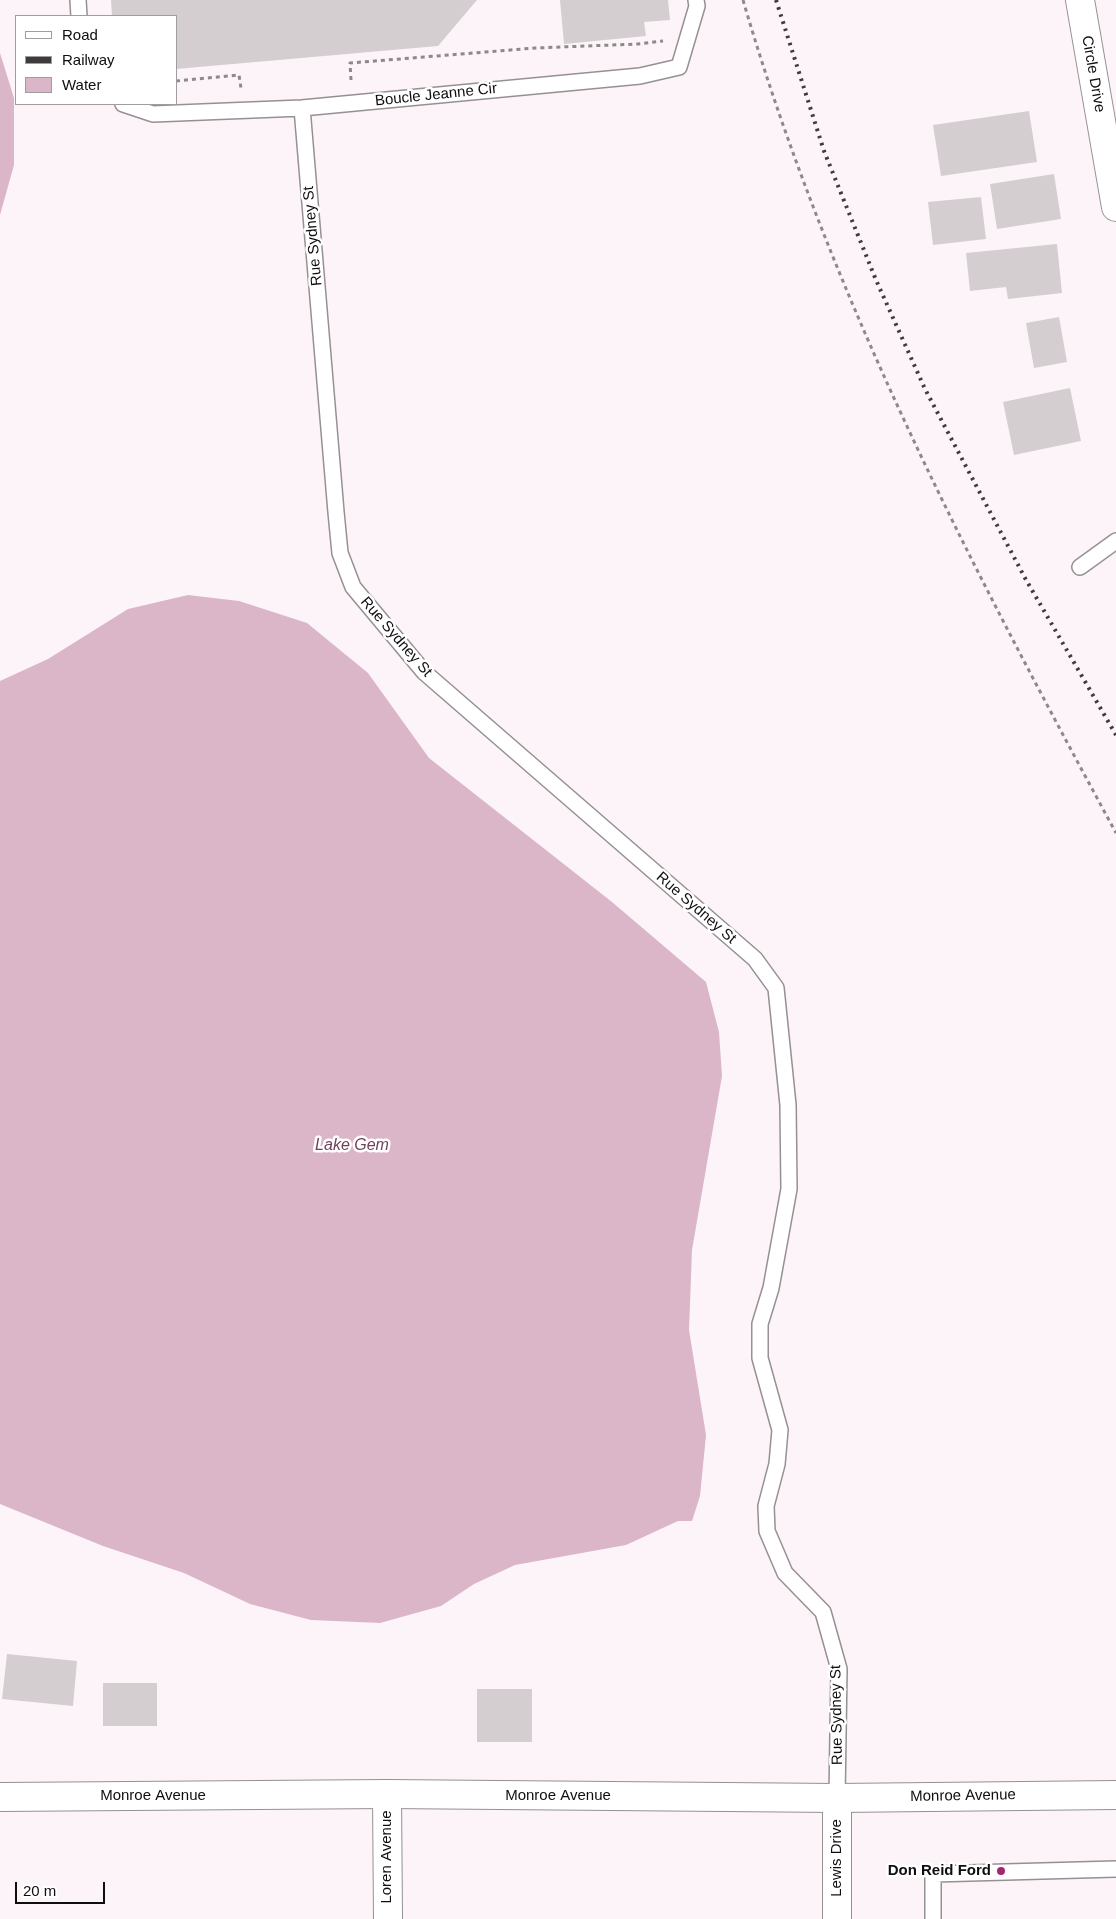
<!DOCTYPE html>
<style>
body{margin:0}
#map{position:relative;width:1116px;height:1919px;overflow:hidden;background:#fcf4f8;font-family:Helvetica,sans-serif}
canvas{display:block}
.legend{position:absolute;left:15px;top:15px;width:162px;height:90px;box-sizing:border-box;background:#fff;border:1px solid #9f9e9f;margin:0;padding:6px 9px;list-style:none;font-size:15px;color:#100d0f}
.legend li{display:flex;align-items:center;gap:10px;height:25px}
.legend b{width:25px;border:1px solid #9f9e9f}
.scale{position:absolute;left:15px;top:1882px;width:90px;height:22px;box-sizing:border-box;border:2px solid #100d0f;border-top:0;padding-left:6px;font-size:15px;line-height:18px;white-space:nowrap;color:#100d0f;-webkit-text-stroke:4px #fff;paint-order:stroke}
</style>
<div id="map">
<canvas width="1116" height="1919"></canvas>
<ul class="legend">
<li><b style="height:6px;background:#fff"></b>Road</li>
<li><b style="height:6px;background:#3e3a3d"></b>Railway</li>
<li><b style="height:14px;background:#dbb6c8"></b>Water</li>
</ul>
<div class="scale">20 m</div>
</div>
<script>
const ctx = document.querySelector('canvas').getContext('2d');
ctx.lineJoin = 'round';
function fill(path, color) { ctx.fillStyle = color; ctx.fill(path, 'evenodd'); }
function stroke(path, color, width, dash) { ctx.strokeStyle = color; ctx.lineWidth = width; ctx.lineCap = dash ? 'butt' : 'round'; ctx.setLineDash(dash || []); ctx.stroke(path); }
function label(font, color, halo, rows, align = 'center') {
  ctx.font = font + ' Helvetica,sans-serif'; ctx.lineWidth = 5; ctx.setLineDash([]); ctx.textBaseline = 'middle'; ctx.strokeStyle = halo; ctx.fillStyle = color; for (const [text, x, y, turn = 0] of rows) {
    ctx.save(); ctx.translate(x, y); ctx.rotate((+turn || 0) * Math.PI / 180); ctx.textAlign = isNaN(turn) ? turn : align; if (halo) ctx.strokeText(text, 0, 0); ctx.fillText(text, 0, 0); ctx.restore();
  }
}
const water = new Path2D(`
 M0 53 14 98V165L0 215Z
 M188 595 239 601 307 623 368 673 429 758 612 902 706 982 719 1032 722 1076 692 1250 689 1330 706 1435 700 1496 692 1521H678L626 1545 515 1565 474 1584 441 1606 380 1623 311 1620 250 1604 184 1573 103 1546 0 1504V681L48 659 128 609Z`);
const building = new Path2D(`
 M111 0H477L438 46 176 69V16H112Z
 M560 0H668L670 20 644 22 646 36 564 44Z
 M1029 111 1037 162 941 176 933 125Z
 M1054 174 1061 219 997 229 990 184Z
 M981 197 986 239 933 245 928 202Z
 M1057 244 1062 293 1008 299 1006 287 970 291 966 253Z
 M1059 317 1067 362 1034 368 1026 323Z
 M1070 388 1081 441 1014 455 1003 402Z
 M7 1654 77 1661 73 1706 2 1699Z
 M103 1683H157V1726H103Z
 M477 1689H532V1742H477Z`);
const path = new Path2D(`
 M743 0C829 295 970 564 1116 833
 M351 80 350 63 535 48 638 44 663 41
 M176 81 239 75 241 88`);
const lane = new Path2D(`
 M78 0 79 16
 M123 104 153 114 302 108 640 76 679 67 697 6 696 0
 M302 108 336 512 340 553 353 587 424 672 755 959 776 988 788 1105 789 1189 771 1288 760 1324V1358L780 1430 777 1464 766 1506 767 1531 785 1573 823 1612 839 1669 837 1798
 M1080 567 1116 541
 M933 1919V1874L1116 1869`);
const street = new Path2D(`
 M1080 0 1116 207
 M387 1794 388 1919
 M837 1798V1919`);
const secondary = new Path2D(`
 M0 1797 387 1794 837 1798 1116 1795`);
const rail = new Path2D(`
 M776 0 824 151 876 280 925 389 1025 578 1116 735`);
const markers = [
 [1001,1871,5,"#a42475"]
];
const streetNames = [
 ["Circle Drive",1093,74,80],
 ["Boucle Jeanne Cir",436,95,-6],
 ["Rue Sydney St",313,236,-95],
 ["Rue Sydney St",396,637,49],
 ["Rue Sydney St",696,908,41],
 ["Rue Sydney St",837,1715,-91],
 ["Monroe Avenue",153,1796],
 ["Monroe Avenue",558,1796],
 ["Monroe Avenue",963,1796,-1],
 ["Loren Avenue",387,1857,-90],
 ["Lewis Drive",837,1858,-90]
];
const poiNames = [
 ["Don Reid Ford",991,1871]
];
const waterNames = [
 ["Lake Gem",352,1146]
];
fill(water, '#dbb6c8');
fill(building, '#d5ced1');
stroke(lane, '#969093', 18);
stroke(street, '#969093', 30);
stroke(secondary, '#969093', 30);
stroke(path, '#8e888b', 3, [4, 4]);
stroke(lane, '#fff', 15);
stroke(street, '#fff', 28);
stroke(secondary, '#fff', 28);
stroke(rail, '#3e3a3d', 4, [2.5, 5]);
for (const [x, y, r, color] of markers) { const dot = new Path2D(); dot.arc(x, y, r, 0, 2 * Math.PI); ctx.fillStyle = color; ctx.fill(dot); stroke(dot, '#fff', 2); }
label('15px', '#100d0f', '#fff', streetNames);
label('bold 15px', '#100d0f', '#fff', poiNames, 'right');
label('italic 16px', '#73415c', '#fff', waterNames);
</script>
